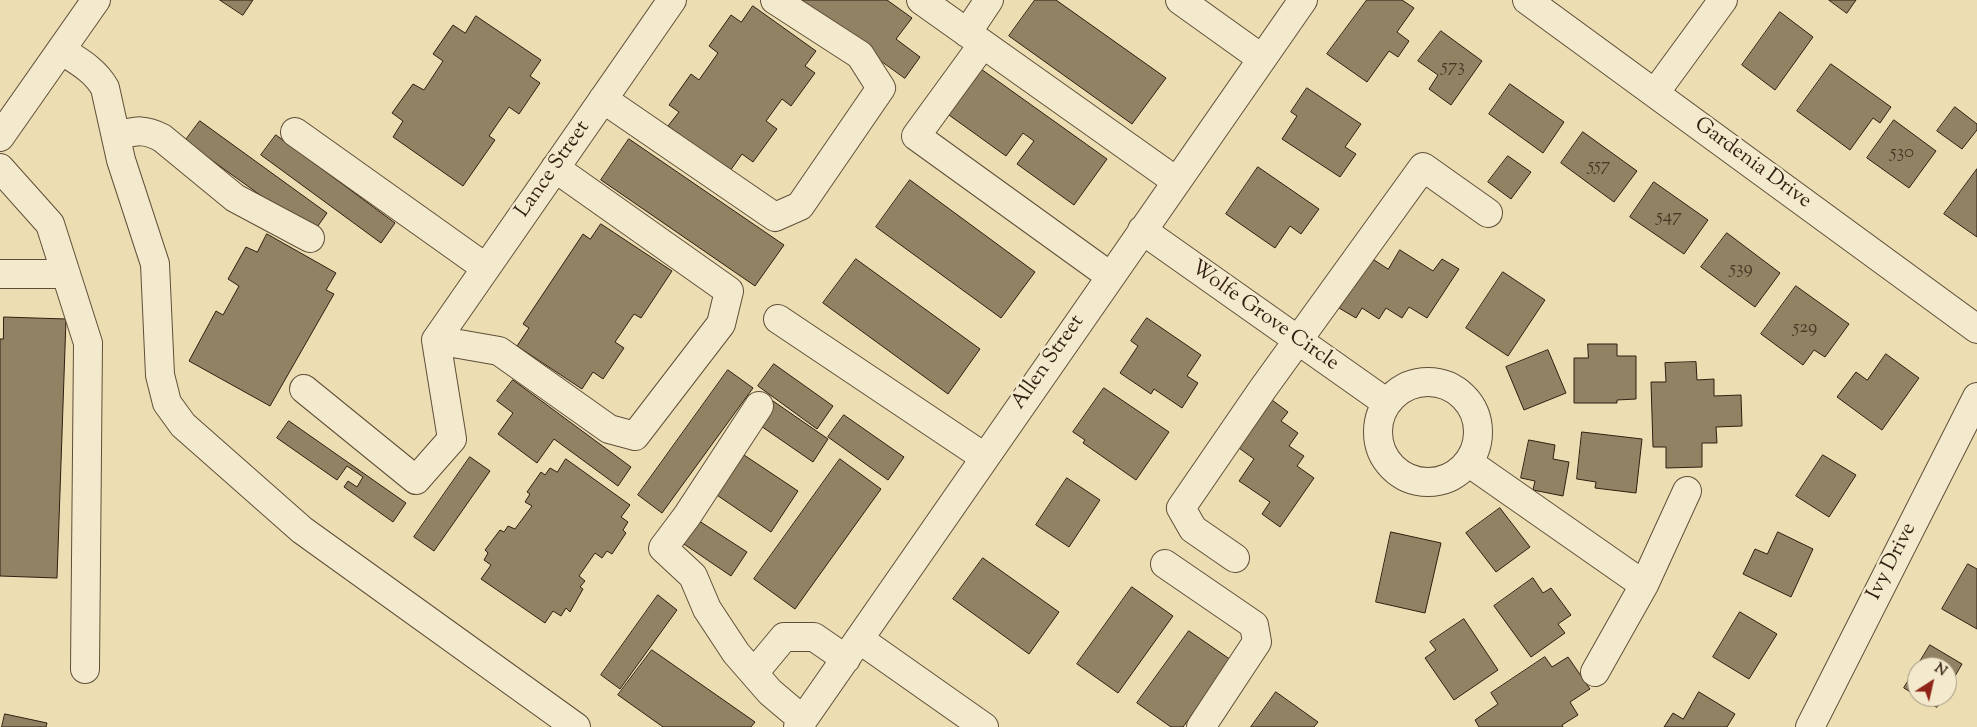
<!DOCTYPE html>
<style>
body{margin:0}
#map{position:relative;width:1977px;height:727px;overflow:hidden;background:#ecdeb2;font-family:"Sorts Mill Goudy",serif}
canvas{display:block}
.north{position:absolute;left:1907px;top:657px;width:50px;height:50px;box-sizing:border-box;background:#f3eacd;border:1px solid #a59881;border-radius:50%;rotate:35deg;font-size:14px;font-weight:700;line-height:20px;text-align:center;color:#311e10}
.north::after{content:'';display:block;margin:auto;width:18px;height:22px;background:#8f2418;clip-path:polygon(50% 0,100% 100%,50% 72%,0 100%)}
</style>
<div id="map">
<canvas width="1977" height="727"></canvas>
<div class="north">N</div>
</div>
<script>
const ctx = document.querySelector('canvas').getContext('2d');
ctx.lineJoin = 'round';
function fill(path, color) { ctx.fillStyle = color; ctx.fill(path, 'evenodd'); }
function stroke(path, color, width, dash) { ctx.strokeStyle = color; ctx.lineWidth = width; ctx.lineCap = dash ? 'butt' : 'round'; ctx.setLineDash(dash || []); ctx.stroke(path); }
function label(font, color, halo, rows, align = 'center') {
  ctx.font = font + ' "Sorts Mill Goudy",serif'; ctx.lineWidth = 5; ctx.setLineDash([]); ctx.textBaseline = 'middle'; ctx.strokeStyle = halo; ctx.fillStyle = color; for (const [text, x, y, turn = 0] of rows) {
    ctx.save(); ctx.translate(x, y); ctx.rotate((+turn || 0) * Math.PI / 180); ctx.textAlign = isNaN(turn) ? turn : align; if (halo) ctx.strokeText(text, 0, 0); ctx.fillText(text, 0, 0); ctx.restore();
  }
}
const building = new Path2D(`
 M220 0H253L243 15Z
 M797 0H887L912 18 896 39 920 57 905 78Z
 M1035 0H1056L1166 78 1132 124 1009 36Z
 M1367 0H1402L1414 8 1397 32 1409 41 1398 57 1389 51 1367 82 1327 54Z
 M1829 0H1856L1847 13Z
 M753 6 816 51 805 66 815 73 791 106 782 99 766 121 777 129 753 162 742 154 730 171 668 126 679 112 669 105 691 74 699 80 718 53 709 46 731 15 741 22Z
 M1780 12 1813 37 1775 90 1742 65Z
 M476 16 541 60 530 76 540 83 519 114 509 107 489 136 495 140 463 186 393 137 403 121 392 113 413 84 424 90 443 61 433 54 453 25 465 33Z
 M1441 31 1482 61 1451 105 1429 89 1438 75 1418 61Z
 M1831 64 1891 107 1880 123 1873 118 1850 150 1797 111Z
 M981 69 1107 159 1074 205 1017 164 1034 141 1023 133 1006 156 949 115Z
 M1510 84 1564 122 1543 153 1489 114Z
 M1307 88 1361 124 1345 147 1356 154 1340 177 1282 139 1297 116 1291 112Z
 M1955 107 1977 124V130L1962 149 1937 131Z
 M1894 120 1936 151 1909 188 1867 158Z
 M200 121 327 213 313 233 185 141Z
 M1583 132 1637 171 1614 202 1561 163Z
 M276 135 395 223 381 243 261 155Z
 M629 139 784 245 755 286 601 180Z
 M1508 156 1531 172 1511 199 1488 182Z
 M1258 167 1319 209 1301 234 1290 226 1275 248 1226 214Z
 M1977 169V237L1944 214Z
 M910 180 1035 272 1001 318 876 227Z
 M1654 182 1708 220 1684 254 1630 217Z
 M601 224 672 271 641 318 634 314 615 342 624 348 603 379 593 372 582 389 517 346 529 328 523 324 583 234 590 239Z
 M1727 233 1780 273 1755 307 1701 267Z
 M267 234 336 273 326 290 334 294 270 406 189 361 216 311 223 315 239 286 228 279 246 247 257 252Z
 M1400 250 1433 271 1442 259 1459 269 1427 318 1409 307 1402 318 1386 308 1379 319 1362 308 1356 318 1339 308 1371 258 1388 269Z
 M856 259 980 349 948 394 823 303Z
 M1503 272 1545 300 1508 356 1466 328Z
 M1796 286 1849 324 1825 357 1814 350 1803 365 1761 334Z
 M4 317 66 319 57 578 0 576V339H3Z
 M1147 318 1201 355 1187 376 1198 383 1182 408 1154 389 1151 394 1120 373 1138 346 1131 341Z
 M1588 344H1617V356H1636V399L1617 400V403H1574V358H1588Z
 M1548 350 1566 393 1524 410 1506 367Z
 M1886 354 1919 378 1882 430 1837 397 1856 372 1867 380Z
 M1696 362 1697 380 1714 379V396L1741 395 1742 426 1716 427 1717 443H1702V467L1666 468V447H1653L1651 382H1666L1665 363Z
 M774 364 833 406 817 429 758 386Z
 M728 370 753 388 662 513 638 495Z
 M513 380 631 467 618 486 554 439 537 463 498 434 513 413 497 401Z
 M1104 388 1169 432 1136 480 1083 443 1085 440 1073 432Z
 M1272 400 1288 412 1281 421 1298 433 1289 446 1304 456 1297 466 1314 478 1280 527 1262 514 1270 502 1239 481 1254 459 1239 448Z
 M773 401 828 439 813 462 758 424Z
 M844 415 904 457 888 480 828 437Z
 M289 421 406 503 393 522 344 487 348 481 357 487 363 477 347 466 337 480 277 438Z
 M1582 432 1642 439 1636 493 1595 488 1596 482 1577 479Z
 M1529 440 1555 445 1553 459 1569 462 1563 496 1533 490 1535 481 1521 478Z
 M738 451 798 491 771 532 711 491Z
 M1823 455 1856 475 1829 517 1796 496Z
 M470 457 490 471 434 551 414 537Z
 M566 459 630 505 621 517 628 522 623 530 626 533 612 554 607 551 602 558 595 553 579 576 585 581 580 587 583 589 570 612 566 608 561 616 553 611 545 623 481 579 491 565 484 560 488 553 485 550 500 530 504 532 508 526 515 529 532 506 525 502 530 494 527 492 541 472 545 475 550 468 557 472Z
 M840 459 881 489 795 609 754 579Z
 M1067 478 1100 500 1069 547 1036 525Z
 M1500 508 1530 547 1496 572 1466 533Z
 M693 517 747 552 731 576 678 540Z
 M1391 532 1441 543 1425 613 1376 602Z
 M1778 532 1813 549 1791 597 1743 574 1755 549 1767 554Z
 M983 558 1059 612 1029 654 953 599Z
 M1968 564 1977 569V629L1942 609Z
 M1533 578 1543 593 1551 588 1571 615 1558 624 1565 633 1531 657 1494 606Z
 M1132 587 1173 616 1118 693 1077 664Z
 M658 595 677 610 620 689 601 675Z
 M1740 612 1777 634 1749 679 1713 657Z
 M1464 619 1498 670 1454 700 1425 658 1436 650 1430 642Z
 M1189 631 1231 660 1183 727H1171L1137 703Z
 M1930 645 1962 664 1947 690V667H1917V696L1904 688Z
 M652 650 755 722 751 727H663L618 695Z
 M1545 657 1552 667 1568 657 1590 689 1570 702 1578 715 1562 725 1563 727H1479L1475 720 1498 704 1491 693Z
 M1276 692 1318 722 1314 727H1251Z
 M1699 692 1735 714 1727 727H1664L1673 713 1683 719Z
 M1919 697H1943L1937 707Z
 M5 714 47 723 46 727H2Z`);
const minor = new Path2D(`
 M921 0 1176 181
 M1180 0 1261 58
 M1527 0 1977 329
 M967 33 989 0
 M983 44 916 136 1110 276
 M61 50C78 61 95 70 105 88L121 160 155 264 160 375 167 403 183 425 302 530 576 727
 M1655 93 1723 0
 M603 99 775 217 800 206 881 88 860 55 775 0
 M295 132 486 268
 M116 136C136 131 143 128 162 138L235 198 310 238
 M0 137 96 0
 M0 168 50 224 88 343 85 669
 M1142 230 1387 403
 M0 274H66
 M778 319 984 457
 M436 340 499 351 609 429 635 436 721 324 729 291 555 168
 M436 340 672 0
 M1378 432a50 50 0 1 1 100 0a50 50 0 1 1-100 0Z
 M304 389 416 480 452 439 436 340
 M759 406 687 516 663 548 693 576 707 609 736 653 770 692 803 720
 M1468 462 1644 585
 M1235 558 1193 529 1181 508 1262 390 1423 167 1488 213
 M1165 564 1254 625 1257 642 1201 727
 M859 639 984 727
 M1595 672 1644 585 1687 491
 M754 673 784 637H814L846 659
 M798 727 1303 0
 M1810 727 1977 397`);
const numberNames = [
 ["573",1453,68],
 ["530",1902,154],
 ["557",1599,167],
 ["547",1669,218],
 ["539",1741,270],
 ["529",1805,329]
];
const streetNames = [
 ["Gardenia Drive",1752,164,36],
 ["Lance Street",554,170,-55],
 ["Wolfe Grove Circle",1264,317,35],
 ["Allen Street",1049,363,-55],
 ["Ivy Drive",1893,562,-63]
];
fill(building, '#928264');
stroke(building, '#311e10', 1);
stroke(minor, '#604e38', 30);
stroke(minor, '#f3eacd', 28);
label('19px', '#493725', null, numberNames);
label('21px', '#311e10', '#f3eacd', streetNames);
</script>
